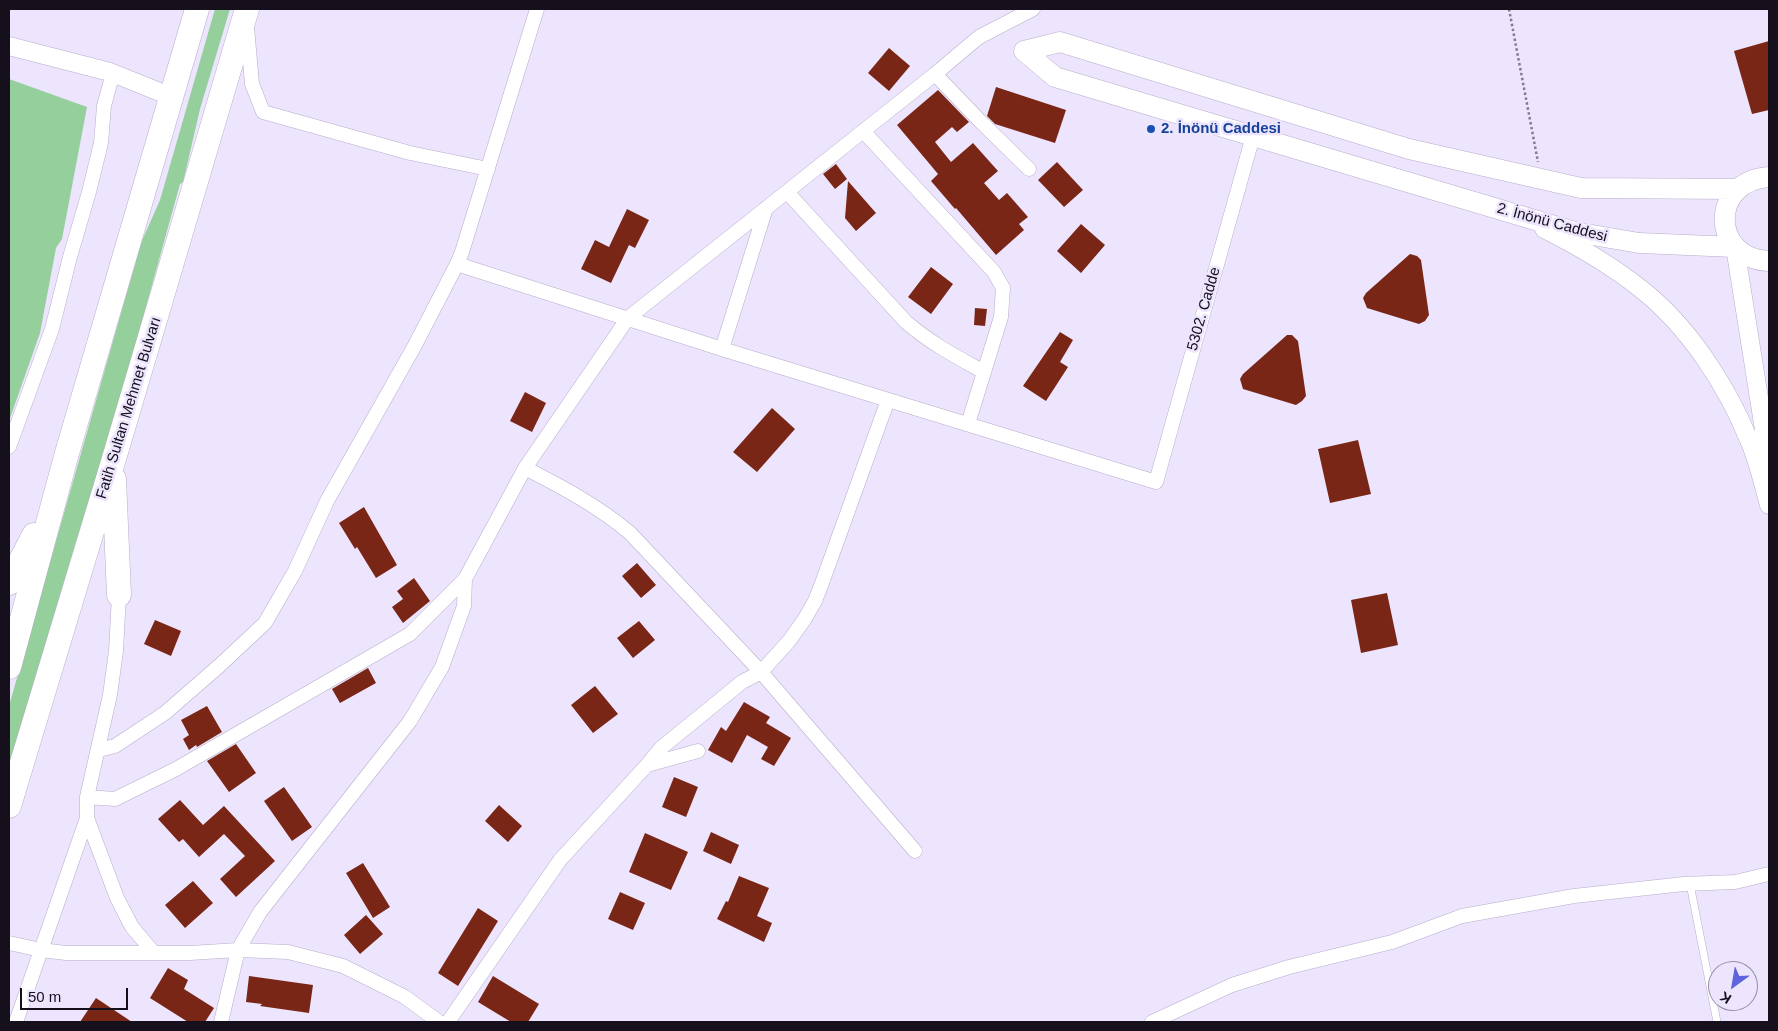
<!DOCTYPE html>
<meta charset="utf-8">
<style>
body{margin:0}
#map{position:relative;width:1778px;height:1031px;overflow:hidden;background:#ede4fd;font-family:Helvetica,sans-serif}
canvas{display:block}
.frame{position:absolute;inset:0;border:10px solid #15101b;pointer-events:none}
.north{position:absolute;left:1708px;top:961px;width:50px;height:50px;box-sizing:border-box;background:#ede4fd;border:1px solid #978fa3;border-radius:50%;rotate:212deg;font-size:14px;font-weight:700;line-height:20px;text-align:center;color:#15101b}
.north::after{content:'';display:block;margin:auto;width:18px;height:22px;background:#5d64dc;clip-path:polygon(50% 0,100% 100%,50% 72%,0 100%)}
.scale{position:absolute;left:20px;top:988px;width:108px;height:22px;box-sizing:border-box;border:2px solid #15101b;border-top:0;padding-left:6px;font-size:15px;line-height:18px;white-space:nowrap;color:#15101b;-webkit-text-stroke:4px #ede4fd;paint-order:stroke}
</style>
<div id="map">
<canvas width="1778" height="1031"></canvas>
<div class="frame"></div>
<div class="north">K</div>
<div class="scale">50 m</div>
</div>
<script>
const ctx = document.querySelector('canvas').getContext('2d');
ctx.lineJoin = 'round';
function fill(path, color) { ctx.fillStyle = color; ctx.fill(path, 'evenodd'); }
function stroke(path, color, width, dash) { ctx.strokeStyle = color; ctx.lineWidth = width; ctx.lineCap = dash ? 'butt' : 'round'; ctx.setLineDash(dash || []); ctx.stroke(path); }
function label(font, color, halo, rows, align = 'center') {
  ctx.font = font + ' Helvetica,sans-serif'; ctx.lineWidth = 5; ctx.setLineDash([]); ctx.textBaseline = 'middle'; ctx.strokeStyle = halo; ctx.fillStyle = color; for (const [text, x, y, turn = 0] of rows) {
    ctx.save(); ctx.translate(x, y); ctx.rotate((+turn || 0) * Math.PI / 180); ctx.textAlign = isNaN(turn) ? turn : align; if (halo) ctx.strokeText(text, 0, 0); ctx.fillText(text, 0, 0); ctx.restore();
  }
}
const green = new Path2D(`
 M215 9H230L200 109 185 174 183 182 180 184 118 408 75 545 9 768V706L141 243 160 200Z
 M9 79 87 107 62 239 56 248 40 333 9 421Z`);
const building = new Path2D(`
 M1769 41V110L1752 114 1734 51Z
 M889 48 910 66 889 91 868 73Z
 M996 87 1066 110 1055 143 995 124 987 116Z
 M938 90 969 122 957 132 952 127 935 142 951 162 973 143 998 171 984 183 999 200 1007 193 1028 217 1019 224 1024 230 996 255 956 208 955 209 931 181 938 174 897 125Z
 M1057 162 1083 190 1064 207 1038 180Z
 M836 164 847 179 835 189 823 174Z
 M848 181 876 213 856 231 845 218Z
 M627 209 649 220 635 248 629 245 611 283 581 269 595 240 609 247Z
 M1081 224 1105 245 1081 273 1057 251Z
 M1410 254 1417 256 1421 260 1429 315 1425 321 1419 324 1367 308 1363 298 1366 293Z
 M931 267 953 284 931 314 908 297Z
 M975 308 987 309 985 326 974 325Z
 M1060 332 1073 340 1060 362 1068 367 1046 401 1023 386Z
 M1287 335H1292L1298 341 1306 396 1302 401 1296 405 1243 389 1240 379 1243 374Z
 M525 392 546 403 532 432 510 421Z
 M772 408 795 429 757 472 733 452Z
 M1358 440 1371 494 1330 503 1318 449Z
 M364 507 397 565 376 578 357 547 355 549 339 523Z
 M637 563 656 585 641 598 622 576Z
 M414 578 430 601 403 623 392 607 403 599 397 591Z
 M1387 593 1398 645 1361 653 1351 600Z
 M155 620 181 631 171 656 144 644Z
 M639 621 655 640 633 658 617 638Z
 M368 668 376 683 340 703 332 689Z
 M595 686 618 714 593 733 571 705Z
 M744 702 770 717 766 723 791 738 774 766 761 759 768 747 747 735 732 763 708 750 721 727 726 731Z
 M207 706 222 732 197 747 196 745 189 750 183 739 189 735 181 720Z
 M236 744 256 773 229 792 207 761Z
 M674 777 698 787 686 817 662 807Z
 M284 787 312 827 292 841 264 801Z
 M180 800 203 825 224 806 275 861 236 897 220 879 245 856 224 834 199 857 183 839 179 842 158 819Z
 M499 805 522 826 508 842 485 821Z
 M711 832 739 845 731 864 703 851Z
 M645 833 688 852 671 890 629 872Z
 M363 863 390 907 373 918 346 873Z
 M739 876 769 888 757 916 772 923 764 942 717 919 726 901 728 902Z
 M193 881 213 903 185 928 165 905Z
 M620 892 645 903 633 930 608 919Z
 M478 908 498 921 458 986 438 973Z
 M366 915 383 934 360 954 344 935Z
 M168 968 188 980 184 989 214 1008 205 1022H188L150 998Z
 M249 976 313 985 309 1013 260 1006 262 1004 246 1002Z
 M493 976 539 1004 528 1022H511L478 1002Z
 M96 998 132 1022H80Z`);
const path = new Path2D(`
 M1509 9 1538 162`);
const service = new Path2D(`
 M1690 884 1717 1022`);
const minor = new Path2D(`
 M537 9 462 252 457 264 722 349 1156 482 1253 136
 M247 27 252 84 263 112 410 153 488 169
 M935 74 981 122 1029 169
 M863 131 994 272 1003 288 1001 317 968 424
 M787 192 906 322C930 343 957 357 984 372
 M722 349 766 208
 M9 447 52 329 70 257 89 192 101 143 104 106 113 73
 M525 468C562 487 598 506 630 533L761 672 915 851
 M119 595 116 651 110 695 87 797V818L117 898 132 927 154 953
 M99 750 115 746 165 713 219 666 265 623 295 571 327 501 414 347 457 264
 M647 765 661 748 742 682 761 672 789 641 804 620 815 601 822 583 888 400
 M87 797 115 799 176 769 410 634 465 579 525 468 628 318 935 74 979 37 1033 9
 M9 943 41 950 66 953H190L238 950 288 952 343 966 405 997 439 1022
 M16 1022 87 818
 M221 1022 238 950 260 912 410 721 442 667 464 606 465 579
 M448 1022 560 860 647 765 698 751
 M1152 1022 1232 985 1289 967 1392 942 1462 916 1574 896 1684 884 1735 882 1769 874`);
const tertiary = new Path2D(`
 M9 46 110 72 172 97
 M1544 229C1578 246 1611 265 1641 289 1688 326 1726 384 1749 440 1758 460 1763 484 1769 505
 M1735 247 1769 461`);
const secondary = new Path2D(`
 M1769 177C1709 181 1711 259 1769 261
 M1735 247 1639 243 1575 232 1055 77 1024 51 1060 42 1409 149 1581 188 1738 189`);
const trunk = new Path2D(`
 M114 479 119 595
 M9 583 34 535
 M9 667 67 453 197 9
 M9 806 113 462 247 9`);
const markers = [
 [1151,129,5,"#1a4fb4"]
];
const transitNames = [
 ["2. İnönü Caddesi",1161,129]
];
const streetNames = [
 ["2. İnönü Caddesi",1552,223,15],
 ["5302. Cadde",1204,309,-74],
 ["Fatih Sultan Mehmet Bulvarı",129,408,-73]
];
fill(green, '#95cf9b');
fill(building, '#7a2616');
stroke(service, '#b8adca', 8);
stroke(minor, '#b8adca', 15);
stroke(tertiary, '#b8adca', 19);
stroke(secondary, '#b8adca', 21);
stroke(trunk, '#b8adca', 25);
stroke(path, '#827b8d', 2.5, [2.5, 2.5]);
stroke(service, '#fff', 7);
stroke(minor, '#fff', 14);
stroke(tertiary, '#fff', 18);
stroke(secondary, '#fff', 20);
stroke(trunk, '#fff', 24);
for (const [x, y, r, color] of markers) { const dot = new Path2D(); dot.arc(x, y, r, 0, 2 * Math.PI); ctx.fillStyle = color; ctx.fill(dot); stroke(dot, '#ede4fd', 2); }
label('bold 15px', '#164399', '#ede4fd', transitNames, 'left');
label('15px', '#15101b', '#ede4fd', streetNames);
</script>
